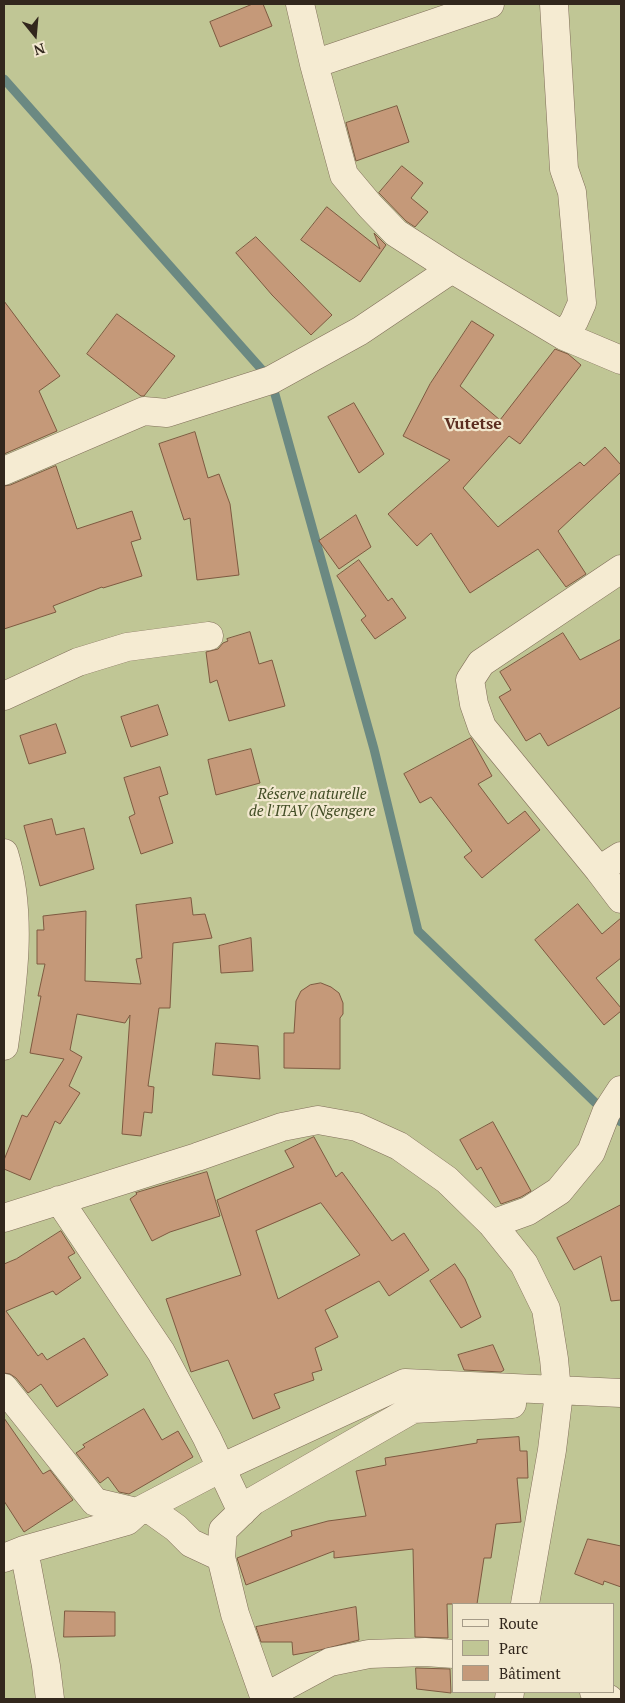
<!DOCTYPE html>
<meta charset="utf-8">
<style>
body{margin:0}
#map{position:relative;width:625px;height:1703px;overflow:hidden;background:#eadec0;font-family:"PT Serif",serif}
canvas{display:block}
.frame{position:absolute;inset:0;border:5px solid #32271d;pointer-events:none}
.legend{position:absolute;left:452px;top:1603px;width:162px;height:90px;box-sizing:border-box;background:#f2e8cf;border:1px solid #a59b88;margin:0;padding:6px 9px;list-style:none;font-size:15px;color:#32271d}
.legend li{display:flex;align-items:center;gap:10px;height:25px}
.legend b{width:25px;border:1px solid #a59b88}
.north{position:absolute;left:10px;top:10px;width:50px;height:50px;-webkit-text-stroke:4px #f2e8cf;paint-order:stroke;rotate:163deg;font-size:14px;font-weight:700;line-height:20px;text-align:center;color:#32271d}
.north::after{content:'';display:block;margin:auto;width:18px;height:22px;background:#32271d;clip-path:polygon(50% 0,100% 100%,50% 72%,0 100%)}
</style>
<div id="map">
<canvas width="625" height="1703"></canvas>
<div class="frame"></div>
<ul class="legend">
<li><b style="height:6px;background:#f5ebd2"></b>Route</li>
<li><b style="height:14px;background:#c0c695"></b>Parc</li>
<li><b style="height:14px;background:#c59979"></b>Bâtiment</li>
</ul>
<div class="north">N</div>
</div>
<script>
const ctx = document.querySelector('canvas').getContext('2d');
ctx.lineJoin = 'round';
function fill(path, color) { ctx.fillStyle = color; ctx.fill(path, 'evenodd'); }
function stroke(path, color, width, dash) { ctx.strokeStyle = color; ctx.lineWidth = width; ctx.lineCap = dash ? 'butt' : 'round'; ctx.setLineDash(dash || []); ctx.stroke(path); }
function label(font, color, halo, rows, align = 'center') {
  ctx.font = font + ' "PT Serif",serif'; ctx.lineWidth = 4.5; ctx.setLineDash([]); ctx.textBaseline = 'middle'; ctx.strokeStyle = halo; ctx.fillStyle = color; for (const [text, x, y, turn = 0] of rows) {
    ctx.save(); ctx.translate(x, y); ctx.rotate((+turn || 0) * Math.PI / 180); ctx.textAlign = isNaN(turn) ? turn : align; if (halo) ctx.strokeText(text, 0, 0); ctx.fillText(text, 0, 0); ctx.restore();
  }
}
const green = new Path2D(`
 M4 4H621V1699H4ZM454 1604H614V1692H454Z`);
const stream = new Path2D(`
 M4 79 271 380 374 749 418 931 606 1113 621 1122`);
const building = new Path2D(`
 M253 4H263L272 26 220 47 210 22Z
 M397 106 409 142 356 161 346 123Z
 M402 166 423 183 411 198 428 212 415 227 406 221 379 193Z
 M327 207 380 249 374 233 386 245 360 282 301 240Z
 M256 237 332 315 311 335 272 295 236 253Z
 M4 301 60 376 39 391 57 431 4 454Z
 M117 314 175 356 144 396H141L87 354Z
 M472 321 494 335 460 386 500 420 555 349 568 354 581 365 520 444 509 436 463 488 498 527 580 462 584 466 605 447 621 465V472L558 531 586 574 566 587 538 549 470 593 431 533 417 546 388 514 450 460 403 436 430 384Z
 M354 403 384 454 359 473 328 417Z
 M195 432 208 478 219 474 230 504 239 575 197 580 190 518 184 520 159 444Z
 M56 466 77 529 132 511 141 539 131 542 142 576 103 588 102 587 53 606 56 612 4 629V486L10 485Z
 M356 515 371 547 339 569 319 541Z
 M359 560 388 601 392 598 406 618 375 639 361 620 366 616 337 576Z
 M250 632 259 664 272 660 285 706 229 721 217 680 210 683 206 652 218 649 223 643 228 641 227 639Z
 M563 633 580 660 621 639V707L548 746 540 733 526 741 499 697 511 690 500 672Z
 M158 705 168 735 131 747 121 717Z
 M56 724 66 753 29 764 20 736Z
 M471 738 492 776 478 784 508 824 525 811 540 830 482 878 464 857 472 851 431 797 420 803 404 774Z
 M251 749 260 783 216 795 208 760Z
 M160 767 168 794 159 797 173 843 141 854 129 817 135 814 124 778Z
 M52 819 56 835 84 828 94 869 40 886 24 826Z
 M191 898 193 915 205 914 212 938 173 943 170 1008H159L148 1086 154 1087 152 1113 144 1112 141 1136 122 1134 130 1015 125 1023 77 1014 70 1050 82 1057 69 1086 80 1093 60 1124 55 1121 30 1180 4 1169V1160L22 1115 27 1117 64 1059 30 1053 41 996H38L45 964H37V930H44L43 916 86 911 85 981 141 984 136 959 142 958 136 905Z
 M578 904 602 934 621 918V958L596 978 621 1008V1011L604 1025 535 940Z
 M251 938 253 971 221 973 219 946Z
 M321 983 331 987 339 993 343 1003V1014L340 1018V1069L284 1068V1033H294L296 1001 301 991 310 985Z
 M216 1043 258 1046 260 1079 213 1075Z
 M493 1122 531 1191 521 1197 501 1204 481 1167 477 1170 460 1140Z
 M314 1137 336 1177 342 1172 392 1241 404 1233 429 1270 389 1296 379 1281 325 1310 338 1337 315 1348 322 1370 312 1373 314 1380 274 1394 280 1408 253 1419 228 1360 191 1372 166 1299 241 1275 217 1200 294 1167 285 1151ZM321 1203 360 1255 278 1299 256 1231Z
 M207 1172 220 1216 170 1232 152 1241 130 1199 137 1194 136 1193Z
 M621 1205V1300L611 1301 601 1256 574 1270 557 1238Z
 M61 1231 75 1253 68 1257 81 1278 56 1295 53 1291 6 1311 38 1356 42 1353 47 1360 84 1338 108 1375 57 1407 41 1384 28 1393 16 1378 10 1374 4 1373V1264L16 1259Z
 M455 1264 465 1279 481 1317 461 1328 430 1281Z
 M493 1345 504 1370 501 1372 464 1370 458 1355Z
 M144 1409 162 1440 178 1431 193 1457 129 1494 119 1492 108 1477 100 1483 76 1453 85 1447 83 1445Z
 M4 1418 43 1474 50 1470 73 1500 24 1532 4 1501Z
 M519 1437 520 1451H527L528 1478H517L521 1522 496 1524 491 1558H484L477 1604H447L448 1638 415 1637 413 1549 334 1558V1551L246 1585 237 1558 292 1536 291 1531 328 1521 366 1516 356 1471 386 1465 385 1458 477 1443V1440Z
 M588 1539 621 1546V1587L604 1581 603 1585 575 1574Z
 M356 1607 359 1640 320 1650 293 1655 292 1642H261L256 1627Z
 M65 1611 115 1612V1636L64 1637Z
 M416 1668 450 1669 451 1693 417 1689Z`);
const street = new Path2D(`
 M300 4 314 64 344 175 370 206 396 233 452 269 564 336 621 360
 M554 4 564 169 572 192 582 303 574 321 564 336
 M314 64 490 4
 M4 471 144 411 167 413 271 380 360 331 452 269
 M621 569 481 663 470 680 474 704 482 727 599 870 621 899
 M4 696 78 662 127 647 209 636
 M4 853C23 915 13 983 4 1046
 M599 870 621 856
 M59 1200 161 1352 207 1438 242 1512
 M4 1218 197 1157 282 1127 318 1120 357 1127 399 1146 447 1180 492 1224 524 1264 546 1309 554 1359 558 1401 552 1450 525 1604
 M492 1224 528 1211 559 1191 591 1152 606 1113 621 1090
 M4 1388 95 1502 137 1512 148 1508 176 1528 191 1543 221 1557
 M24 1550 46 1666 50 1699
 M4 1558 24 1550 127 1521 137 1512 221 1468 405 1383 621 1393
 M594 1692 609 1699
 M265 1697 330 1662 369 1654 425 1652 454 1654
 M265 1699 235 1614 221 1557 223 1530 253 1501 413 1409 512 1404
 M509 1699 510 1692`);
const parkNames = [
 ["Réserve naturelle",312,795],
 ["de l'ITAV (Ngengere",312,812]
];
const neighbourhoodNames = [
 ["Vutetse",473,424]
];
fill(green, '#c0c695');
stroke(stream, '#6b8982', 9);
fill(building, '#c59979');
stroke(building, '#7e5a41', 1);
stroke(street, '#816f5a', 29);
stroke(street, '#f5ebd2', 28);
label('italic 15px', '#424d25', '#f2e8cf', parkNames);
label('bold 16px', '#5b2d20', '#f2e8cf', neighbourhoodNames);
</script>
